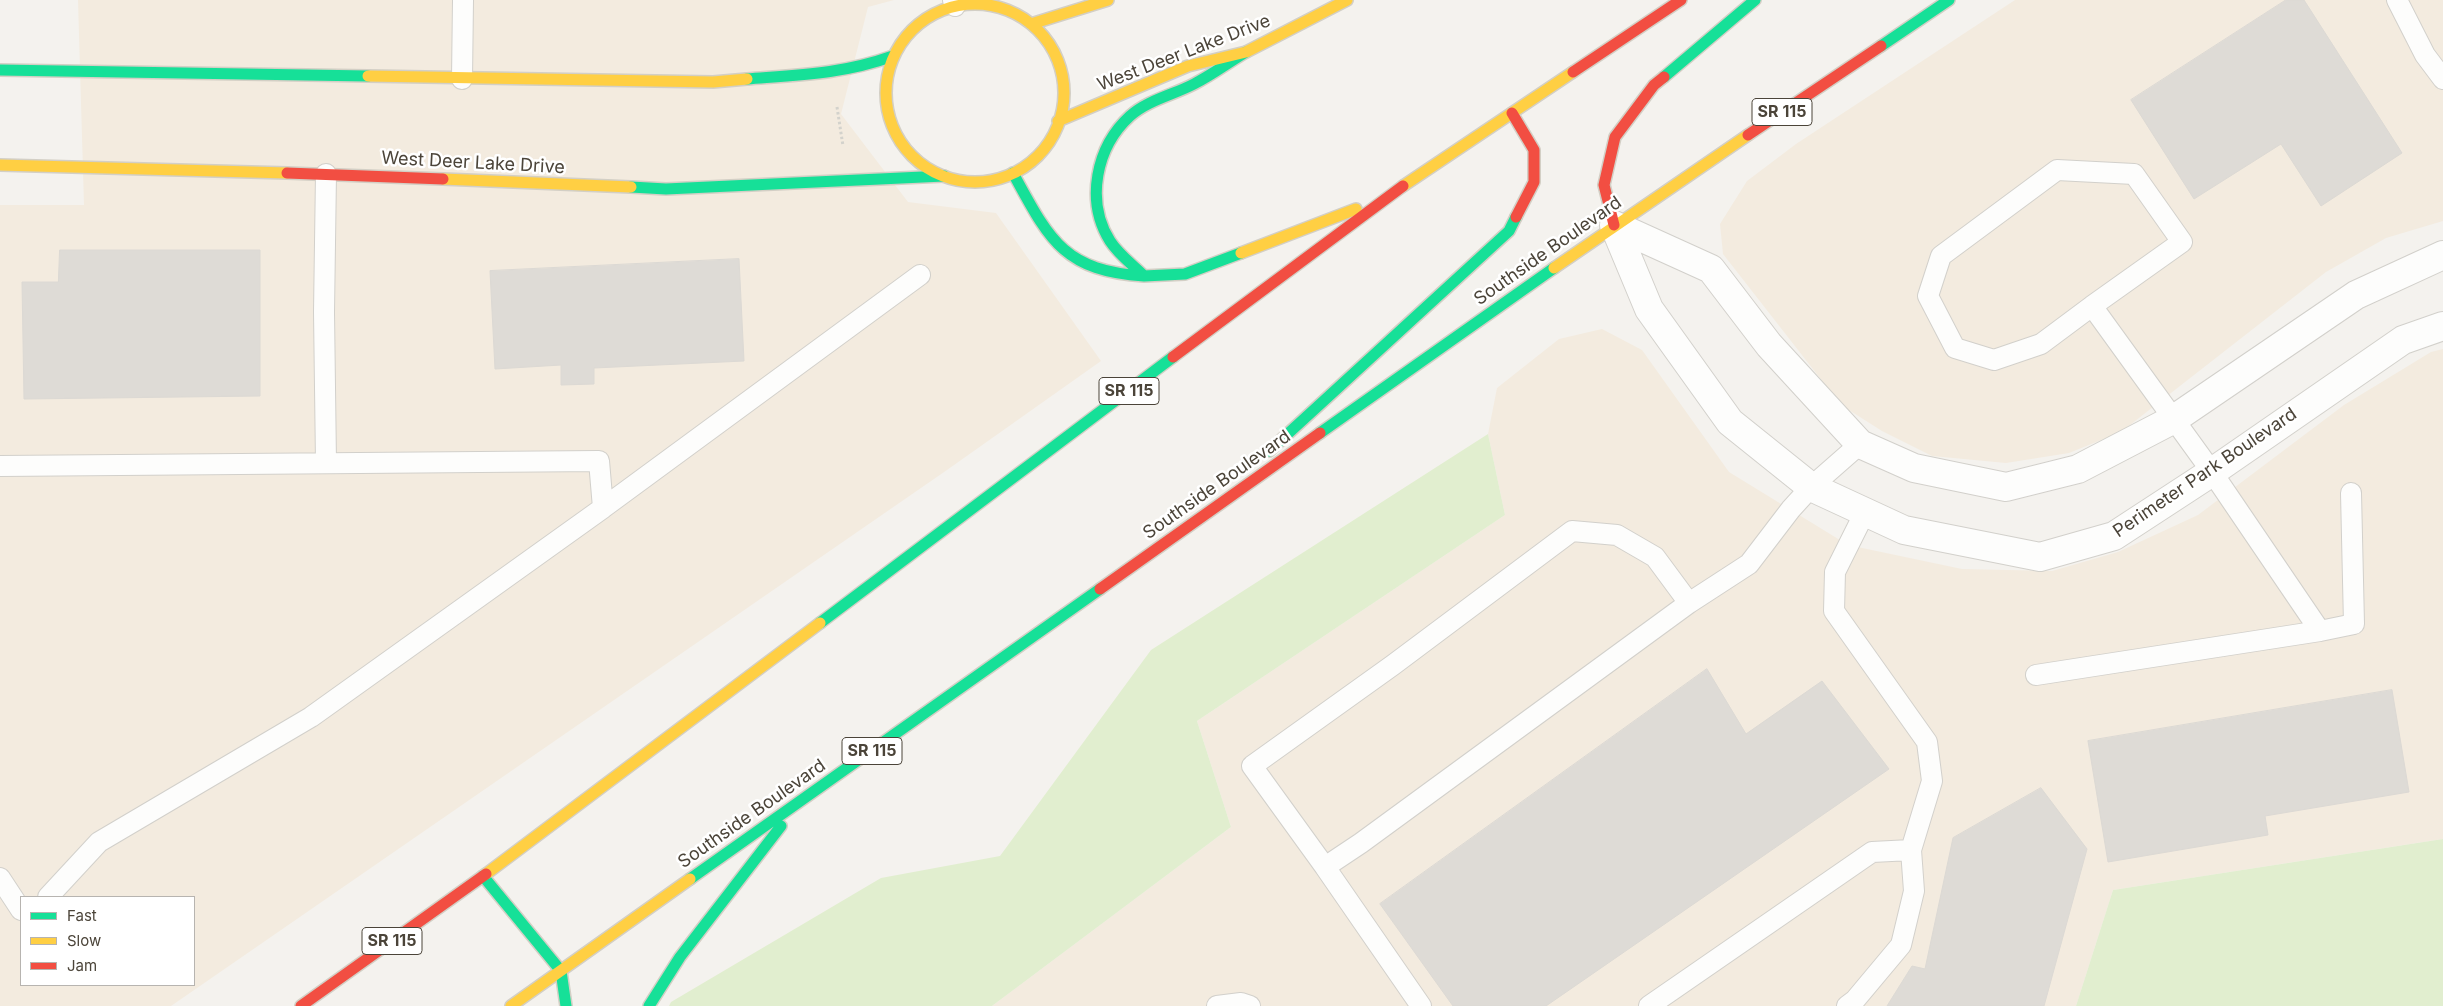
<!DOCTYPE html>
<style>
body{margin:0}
#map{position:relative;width:2443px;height:1006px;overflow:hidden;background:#f4f2ee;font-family:Inter,sans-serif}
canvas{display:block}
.legend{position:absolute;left:20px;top:896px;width:175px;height:90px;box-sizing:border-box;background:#fff;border:1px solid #b7b4b0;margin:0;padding:6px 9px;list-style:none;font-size:15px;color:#4b4439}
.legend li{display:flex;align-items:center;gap:10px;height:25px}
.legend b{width:25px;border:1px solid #b7b4b0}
</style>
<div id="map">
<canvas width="2443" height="1006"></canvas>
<ul class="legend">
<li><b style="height:6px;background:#16e098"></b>Fast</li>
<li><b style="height:6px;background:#ffcf43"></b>Slow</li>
<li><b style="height:6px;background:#f24e42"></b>Jam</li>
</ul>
</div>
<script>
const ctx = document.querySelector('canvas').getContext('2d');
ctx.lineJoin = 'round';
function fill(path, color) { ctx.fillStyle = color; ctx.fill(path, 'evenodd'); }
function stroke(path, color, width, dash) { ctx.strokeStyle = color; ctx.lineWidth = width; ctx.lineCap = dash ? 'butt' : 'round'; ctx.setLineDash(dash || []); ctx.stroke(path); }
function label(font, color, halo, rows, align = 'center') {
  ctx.font = font + ' Inter,sans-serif'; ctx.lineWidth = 5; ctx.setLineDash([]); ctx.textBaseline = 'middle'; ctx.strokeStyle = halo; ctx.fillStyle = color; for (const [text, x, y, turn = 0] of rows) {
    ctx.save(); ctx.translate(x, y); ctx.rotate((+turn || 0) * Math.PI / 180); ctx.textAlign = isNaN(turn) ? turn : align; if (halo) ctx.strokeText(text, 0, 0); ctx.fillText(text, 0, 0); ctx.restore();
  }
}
const commercial = new Path2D(`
 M78 0H894L868 7 841 114 908 202 996 213 1101 361 947 470 171 1006H0V205H84ZM21 897H194V985H21Z
 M2015 0H2443V221L2386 238 2326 272 2121 432 2069 453 2006 463 1932 456 1882 431 1841 405 1723 254 1720 224 1747 181 1796 144Z
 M1602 329 1642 350 1729 472 1848 545 1962 569 2052 571 2118 552 2198 515 2344 405 2431 352 2443 349V839L2113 890 2076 1006H992L1231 827 1197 721 1505 515 1488 434 1497 388 1559 339Z`);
const green = new Path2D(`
 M1488 434 1505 515 1197 721 1231 827 992 1006H669L671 1002 881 878 1000 856 1151 650Z
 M2443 839V1006H2076L2113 890Z`);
const building = new Path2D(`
 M2286 0H2304L2402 153 2321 206 2281 144 2194 199 2131 100Z
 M60 250H260V396L24 399 22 282H58Z
 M739 259 744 361 594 368V384L561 385V365L495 369 490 271Z
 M1707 669 1746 734 1822 681 1889 769 1546 1006H1453L1380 904Z
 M2392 690 2409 792 2265 816 2268 835 2108 862 2088 741Z
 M2041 788 2087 849 2044 1006H1887L1912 966 1925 969 1953 838Z`);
const path = new Path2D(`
 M837 107 843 146`);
const lane = new Path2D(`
 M953 0 955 6
 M2397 0 2425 55 2443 79
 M462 79 463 0
 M326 174 324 312 326 463
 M0 466 599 461 603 508 311 717 99 842 48 897
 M603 508 920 275
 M1865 512 1835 572 1834 611 1927 742 1932 781 1911 850
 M1689 603 1361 843 1325 867 1252 766 1393 665 1572 531 1617 535 1655 557 1689 603 1749 564 1791 509 1811 487 1860 444
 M2320 631 2354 624 2351 493
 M2036 675 2320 631 2212 472 2092 306 2041 344 1994 360 1955 348 1928 296 1941 256 2057 170 2134 174 2182 242 2092 306
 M1325 867 1421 1006
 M0 878 21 910
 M1217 1006 1241 1003 1250 1006
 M1649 1006 1872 852 1911 850 1914 891 1901 945 1855 1000 1847 1006`);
const street = new Path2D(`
 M1614 225 1649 309 1730 422 1811 487 1904 530 2040 557 2114 536 2212 472 2403 340 2443 326
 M1614 225 1711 269 1769 345 1860 444 1914 468 2006 487 2078 469 2174 419 2356 295 2443 255`);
const fast = new Path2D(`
 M1881 46 1949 0
 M0 70 368 76
 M1664 77 1755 0
 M747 79C799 75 843 74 893 56
 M1013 173C1049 239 1063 271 1144 276
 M631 187 666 189 944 176
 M1241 253 1185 274 1144 276C1132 264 1119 255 1110 241 1085 201 1096 147 1130 116 1148 100 1173 95 1194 84 1212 75 1229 62 1246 52
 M1320 433 1554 268
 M1269 451 1509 231 1516 217
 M820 623 1173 357
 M483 876 561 971 566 1006
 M690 879 1100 589
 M649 1006 680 957 781 826`);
const slow = new Path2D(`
 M886 93a89 89 0 1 1 178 0a89 89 0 1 1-178 0Z
 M1031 24 1108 0
 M368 76 713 82 747 79
 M1058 121 1188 66 1246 52 1347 0
 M0 165 287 173
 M443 179 631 187
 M1403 186 1573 72
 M1241 253 1356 209
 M1554 268 1748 135
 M486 874 820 623
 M511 1006 690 879`);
const jam = new Path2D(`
 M1573 72 1681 0
 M1512 113 1534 150V182L1516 217
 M1748 135 1881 46
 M287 173 443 179
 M1614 225 1604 185 1615 137 1654 85 1664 77
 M1173 357 1403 186
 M1100 589 1320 433
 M301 1006 486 874`);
const shields = [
 [1782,112,60],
 [1129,391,60],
 [872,751,60],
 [392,941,60]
];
const shieldNames = [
 ["SR 115",1782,112],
 ["SR 115",1129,391],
 ["SR 115",872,751],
 ["SR 115",392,941]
];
const streetNames = [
 ["West Deer Lake Drive",1184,53,-21],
 ["West Deer Lake Drive",473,163,3],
 ["Southside Boulevard",1548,251,-35],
 ["Perimeter Park Boulevard",2205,473,-34],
 ["Southside Boulevard",1217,485,-35],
 ["Southside Boulevard",752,814,-35]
];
fill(commercial, '#f3ebdf');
fill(green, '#e1eecf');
fill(building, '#dedbd6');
stroke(building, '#dcd9d4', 1);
stroke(lane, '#d2d0cb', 22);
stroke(street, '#d2d0cb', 30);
stroke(fast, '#d3cfc5', 14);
stroke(slow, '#d3cfc5', 14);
stroke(jam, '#d3cfc5', 14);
stroke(path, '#d3d2cc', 3, [2.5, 2.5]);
stroke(lane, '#fdfdfc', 20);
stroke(street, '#fdfdfc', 28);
stroke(fast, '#16e098', 11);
stroke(slow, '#ffcf43', 11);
stroke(jam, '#f24e42', 11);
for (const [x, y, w] of shields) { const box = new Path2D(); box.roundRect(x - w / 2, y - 13.5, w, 27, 4); ctx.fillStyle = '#fff'; ctx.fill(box); stroke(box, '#4b4439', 1); }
label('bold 16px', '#4b4439', null, shieldNames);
label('18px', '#4b4439', '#fff', streetNames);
</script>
